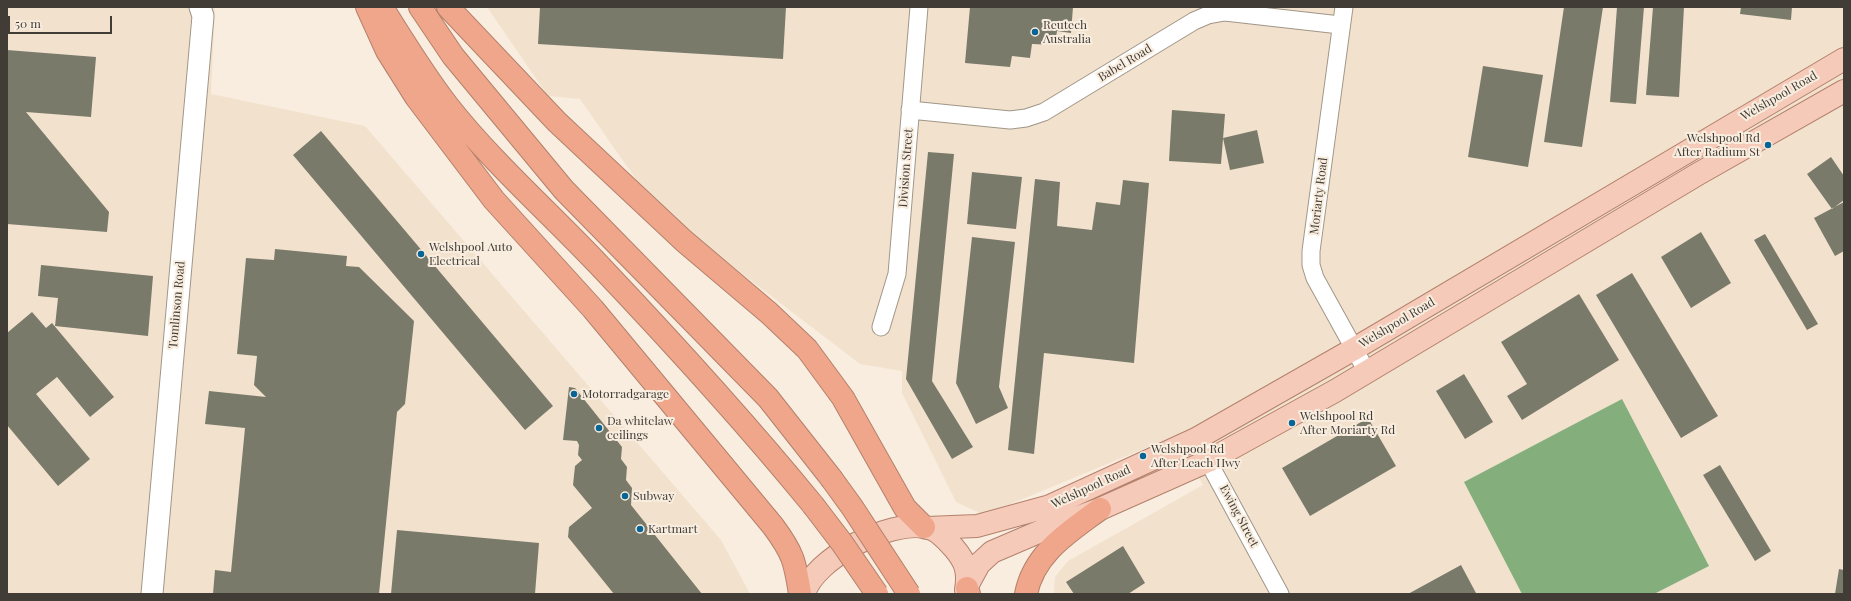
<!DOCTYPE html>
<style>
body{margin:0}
#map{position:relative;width:1851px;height:601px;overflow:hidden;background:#f8edde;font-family:"Playfair Display",serif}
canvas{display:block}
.frame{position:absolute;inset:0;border:8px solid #413c36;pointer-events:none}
.scale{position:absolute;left:8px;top:16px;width:104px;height:18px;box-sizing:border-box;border:2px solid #413c36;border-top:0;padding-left:5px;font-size:12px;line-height:14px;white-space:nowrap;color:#413c36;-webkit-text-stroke:3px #f8edde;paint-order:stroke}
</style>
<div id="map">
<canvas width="1851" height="601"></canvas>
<div class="frame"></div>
<div class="scale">50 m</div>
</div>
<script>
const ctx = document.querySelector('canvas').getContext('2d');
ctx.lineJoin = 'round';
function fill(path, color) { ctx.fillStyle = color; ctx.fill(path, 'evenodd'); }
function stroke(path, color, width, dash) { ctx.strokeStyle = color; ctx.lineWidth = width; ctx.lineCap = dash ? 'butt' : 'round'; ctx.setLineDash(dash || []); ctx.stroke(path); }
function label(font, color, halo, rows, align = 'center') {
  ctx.font = font + ' "Playfair Display",serif'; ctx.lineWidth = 4; ctx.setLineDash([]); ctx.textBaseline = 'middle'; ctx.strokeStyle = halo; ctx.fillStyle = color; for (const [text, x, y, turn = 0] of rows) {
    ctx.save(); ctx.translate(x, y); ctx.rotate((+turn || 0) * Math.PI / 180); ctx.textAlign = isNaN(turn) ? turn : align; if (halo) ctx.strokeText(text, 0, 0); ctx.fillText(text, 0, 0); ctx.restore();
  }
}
const built = new Path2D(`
 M7 7H215L211 94 365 126 721 540 750 594H7Z
 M487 7H1844V594H1054L1055 577 1068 561 1203 485 1177 435 984 515 956 502 902 393V371L860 364 656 208 580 99 548 96Z`);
const water = new Path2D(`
 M1622 399 1709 566 1654 594H1522L1464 482Z`);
const building = new Path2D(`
 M540 7H786L783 59 538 44Z
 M970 7H1073L1071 33 1057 31 1055 45 1032 44 1030 58 1012 56 1010 67 965 63Z
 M1564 7H1603L1582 147 1544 142Z
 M1617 7H1644L1636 104 1610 102Z
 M1653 7H1684L1679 97 1646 95Z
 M1741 7H1792L1791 20 1740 14Z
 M7 50 96 57 91 117 26 112 109 212 107 232 7 224Z
 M1483 66 1543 75 1528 167 1468 157Z
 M1172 110 1225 114 1221 164 1169 161Z
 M1257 130 1264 163 1230 170 1223 138Z
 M321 131 553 406 525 430 293 155Z
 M928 152 954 154 932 381 973 447 952 459 906 379Z
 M1831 157 1844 176V200L1832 209 1807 174Z
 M972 172 1022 177 1016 229 967 224Z
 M1035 179 1060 182 1057 226 1092 230 1096 202 1120 205 1123 180 1149 183 1134 363 1044 353 1034 454 1008 450Z
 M1844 202V251L1835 256 1814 218Z
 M1701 232 1731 283 1691 308 1661 257Z
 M1765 234 1818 324 1807 330 1754 240Z
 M972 237 1015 242 999 387 1008 408 976 424 956 383Z
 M275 249 347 256 346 266 359 267 414 321 405 404 397 412 379 594H213L215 570 231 572 245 428 205 424 209 391 266 397 254 385 257 356 237 354 246 258 274 260Z
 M41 265 153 276 148 336 55 326 58 298 38 296Z
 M1632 273 1718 416 1681 438 1596 295Z
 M1579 294 1619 360 1522 420 1507 396 1527 384 1501 342Z
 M32 312 46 328 52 323 114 397 90 417 57 377 36 394 90 459 58 486 7 425V333Z
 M1464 374 1493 422 1465 439 1436 391Z
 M569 387 575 388 622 447 621 459 627 467 626 480 632 488 631 505 702 594H614L568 537 569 527 592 508 573 485 575 466 582 460 578 455 579 445 577 441 563 440Z
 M1368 418 1396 466 1310 516 1282 468Z
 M1720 465 1771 551 1755 561 1703 475Z
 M397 530 539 543 535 594H391Z
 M1123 546 1145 583 1128 594H1074L1066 582Z
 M1461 565 1476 593 1474 594H1408Z
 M1839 569 1844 570V594H1835Z`);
const minor = new Path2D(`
 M1344 7 1311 251V265L1315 278 1367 372
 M910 110 1010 120 1026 118 1044 112 1194 21 1208 15 1225 12 1340 25
 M881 327 897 274 919 7
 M1196 439 1280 594`);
const tertiary = new Path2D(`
 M152 594 203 16 200 7`);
const primary = new Path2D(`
 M927 528 977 526 1050 506 1196 439 1354 349 1844 59
 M967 586 979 564 992 552 1041 531 1100 509 1208 461 1335 391 1698 174 1844 91
 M804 594C814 558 890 520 925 527 937 529 946 539 954 548 966 562 969 572 966 590`);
const motorway = new Path2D(`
 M367 7 387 51 416 97 494 200 593 309 773 526C793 553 795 561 800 594
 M382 7C403 41 424 75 448 106 493 163 549 212 599 265 673 343 745 422 813 505
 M420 7 453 56 564 190 768 398 831 478
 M448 7 557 122 684 241 769 313 807 349 843 398 905 508 924 527
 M967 588 969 594
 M1026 594C1034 553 1069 532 1100 509`);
const motorwayBridge = new Path2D(`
 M831 478 852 507 909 594
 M813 505 842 543 877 594`);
const markers = [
 [1035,32,4,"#086494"],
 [1768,145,4,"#086494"],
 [421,254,4,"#086494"],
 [574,394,4,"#086494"],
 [1292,423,4,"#086494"],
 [599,428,4,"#086494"],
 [1143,456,4,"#086494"],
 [625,496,4,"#086494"],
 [640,529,4,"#086494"]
];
const poiNames = [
 ["Reutech",1043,25],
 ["Australia",1043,39],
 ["Welshpool Rd",1760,138,"right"],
 ["After Radium St",1760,152,"right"],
 ["Welshpool Auto",429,247],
 ["Electrical",429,261],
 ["Motorradgarage",582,394],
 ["Welshpool Rd",1300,416],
 ["After Moriarty Rd",1300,430],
 ["Da whitelaw",607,421],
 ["ceilings",607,435],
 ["Welshpool Rd",1151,449],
 ["After Leach Hwy",1151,463],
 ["Subway",633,496],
 ["Kartmart",648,529]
];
const streetNames = [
 ["Babel Road",1125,63,-31],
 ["Welshpool Road",1779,96,-30],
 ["Division Street",906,168,-86],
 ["Moriarty Road",1319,196,-83],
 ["Tomlinson Road",177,305,-85],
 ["Welshpool Road",1397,323,-31],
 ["Welshpool Road",1091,487,-25],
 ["Ewing Street",1239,516,62]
];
fill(built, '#f2e2cd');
fill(water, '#84af7d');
fill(building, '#7a7a6b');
stroke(minor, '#a09688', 19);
stroke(tertiary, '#a09688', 23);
stroke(primary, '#b3816d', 24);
stroke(motorway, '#b3816d', 24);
stroke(minor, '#fff', 17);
stroke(tertiary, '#fff', 21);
stroke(primary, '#f6cab9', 22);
stroke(motorway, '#f0a68a', 22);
stroke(motorwayBridge, '#b3816d', 24, []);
stroke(motorwayBridge, '#f0a68a', 22);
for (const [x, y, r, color] of markers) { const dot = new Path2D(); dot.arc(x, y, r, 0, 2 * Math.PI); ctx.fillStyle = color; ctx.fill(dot); stroke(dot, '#f8edde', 1.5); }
label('12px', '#413c36', '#f8edde', poiNames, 'left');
label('12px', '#413c36', '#f8edde', streetNames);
</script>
